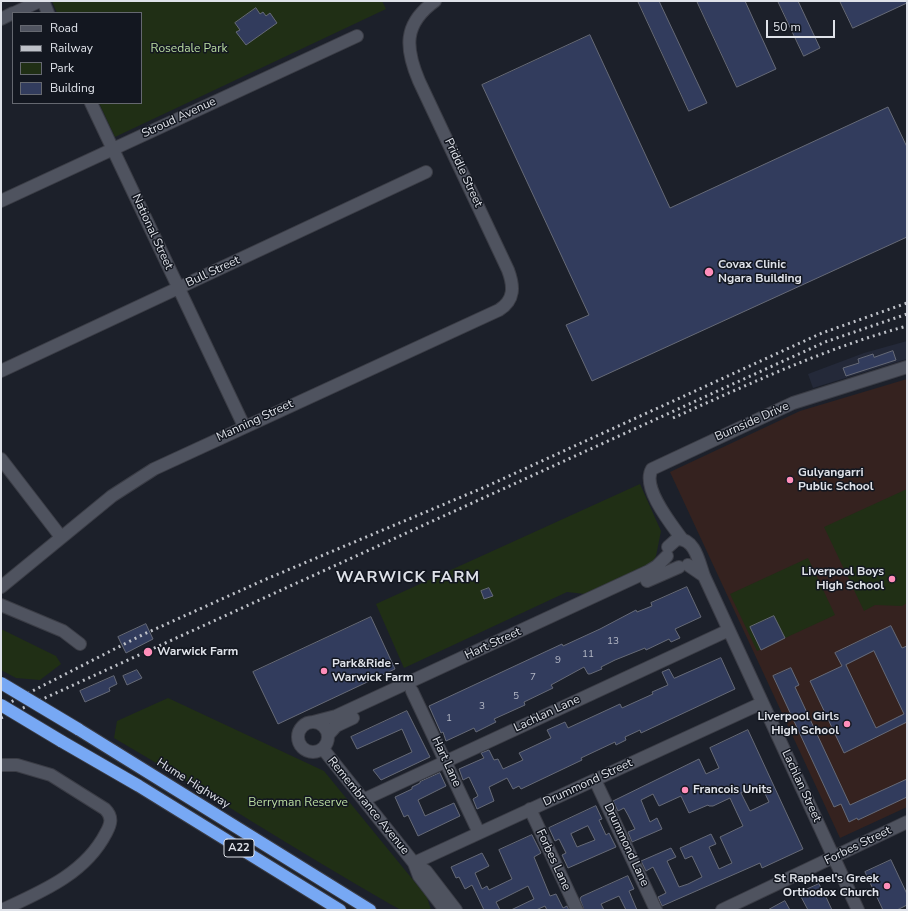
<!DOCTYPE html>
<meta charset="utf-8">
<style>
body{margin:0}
#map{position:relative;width:908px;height:911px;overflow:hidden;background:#1c202a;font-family:"Nunito Sans",sans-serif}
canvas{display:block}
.frame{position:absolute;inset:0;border:2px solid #dfe2e9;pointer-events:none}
.legend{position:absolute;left:12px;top:12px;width:130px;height:92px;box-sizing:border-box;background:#131720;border:1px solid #656870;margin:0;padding:5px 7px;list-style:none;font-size:12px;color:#dfe2e9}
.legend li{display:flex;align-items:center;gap:8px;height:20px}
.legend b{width:20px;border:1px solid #656870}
.scale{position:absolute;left:766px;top:20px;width:69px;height:18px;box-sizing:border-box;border:2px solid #dfe2e9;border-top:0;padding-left:5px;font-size:12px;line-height:14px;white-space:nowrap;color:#dfe2e9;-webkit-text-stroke:3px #131720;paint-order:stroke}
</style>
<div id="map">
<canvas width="908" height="911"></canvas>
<div class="frame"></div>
<ul class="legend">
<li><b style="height:5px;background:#4f535f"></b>Road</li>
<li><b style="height:5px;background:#bec1c8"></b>Railway</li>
<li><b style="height:11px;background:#202f15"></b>Park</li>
<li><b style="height:11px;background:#323c5d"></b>Building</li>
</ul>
<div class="scale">50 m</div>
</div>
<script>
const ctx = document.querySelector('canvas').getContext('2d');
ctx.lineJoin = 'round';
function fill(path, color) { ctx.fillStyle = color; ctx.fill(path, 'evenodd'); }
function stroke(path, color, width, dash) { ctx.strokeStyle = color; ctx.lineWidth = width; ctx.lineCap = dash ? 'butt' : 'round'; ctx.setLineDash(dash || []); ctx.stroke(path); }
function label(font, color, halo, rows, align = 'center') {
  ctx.font = font + ' "Nunito Sans",sans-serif'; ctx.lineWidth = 3; ctx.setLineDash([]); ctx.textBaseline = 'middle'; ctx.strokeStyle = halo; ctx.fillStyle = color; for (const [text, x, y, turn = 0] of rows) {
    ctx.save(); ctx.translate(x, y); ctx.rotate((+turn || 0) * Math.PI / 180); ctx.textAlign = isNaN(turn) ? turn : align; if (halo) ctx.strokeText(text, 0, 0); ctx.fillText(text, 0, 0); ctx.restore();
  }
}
const built = new Path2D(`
 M907 341V359L813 388 808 374 864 353Z`);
const education = new Path2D(`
 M907 379V807L840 838 670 472 800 411Z`);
const green = new Path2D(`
 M52 1H382L386 9 115 137 99 103H141V13H57Z
 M640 484 661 531 656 556 652 563 585 594 567 592 404 668 376 604Z
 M907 489V603L902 606 875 605 864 611 824 527Z
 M808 558 835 615 757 651 730 594Z
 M1 629 56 656 61 664 40 680 16 678 1 670Z
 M168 698 324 771 427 897 431 910H401L390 904C297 851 207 792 114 738L117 721Z`);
const building = new Path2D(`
 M638 1H659L707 103 689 111Z
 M697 1H745L776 69 737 87Z
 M778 1H798L820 48 804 56Z
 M840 1H907V3L853 28Z
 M256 8 260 14 263 12 266 16 270 13 277 23 246 45 236 32 240 30 235 23Z
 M590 35 670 208 888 107 907 147V237L592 381 566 325 589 315 482 85Z
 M893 351 896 360 846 376 843 368 859 363 858 359 873 354 874 357Z
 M687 587 701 617 675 629 680 638 671 642 669 639 646 650 645 648 615 660 601 667 602 669 590 674H588L584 667 551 685 553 688 524 702 525 705 494 719 496 722 476 732 474 728 446 741 443 732 441 733 429 706 562 644 563 646 600 629 636 610 637 612 652 606 651 603Z
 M489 588 493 596 484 599 481 591Z
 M774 616 785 638 761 650 750 627Z
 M371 617 395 669 278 724 253 672Z
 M146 624 153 639 126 653 118 637Z
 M891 626 902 648 907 646V722L844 753 810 681 842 666 835 653ZM874 651 904 714 876 728 846 665Z
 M721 658 735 689 641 733 640 730 625 737 626 740 616 745 615 742 581 758 582 760 521 789 519 786 513 789 507 778 489 787 494 801 477 809 473 799 478 796 469 777 463 780 459 769 484 758 481 753 489 750 494 760 498 759 503 769 523 760 519 753 551 738 547 730 565 722 568 728 620 704 622 708 653 694 652 692 668 685 662 672 669 669 674 678Z
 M791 668 799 685 795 687 850 805 907 779V797L858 820 857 818 849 822 841 804 834 807 773 676Z
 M137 670 142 678 127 685 123 676Z
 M114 676 117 684 109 688 110 691 85 702 80 691Z
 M407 711 430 757 381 780 373 770 412 752 402 729 357 749 351 737Z
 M748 730 803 849 762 868 760 863 662 906 658 897 666 893 653 867 646 871 641 861 671 848 676 857 667 861 679 887 688 884 702 877 692 856 685 859 680 848 711 834 716 844 709 847 719 869 732 863 720 837 743 826 730 798 713 806H709L708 805 689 813 681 796 659 806 653 794 641 800 650 822 657 818 662 829 632 842 628 832 635 829 628 815 624 808 618 811 613 801 699 759 706 774 719 768 710 748ZM761 785 769 802 750 811 741 793Z
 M440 773 446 786 418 800 425 816 454 803 460 816 418 836 408 815 404 817 395 797 412 789V787L420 783V782Z
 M596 806 602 819 599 820 606 835 609 833 616 847 568 868 562 855 566 853 559 839 555 841 549 828ZM588 826 595 840 577 847 571 834Z
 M532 835 541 853 534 857 550 896 556 894 563 908 567 906 569 910H547L545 906 536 910H511L534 899 528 886 496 902 500 910H484L472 885 465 889 459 877 456 878 451 867 482 853 489 866 475 873 482 889 487 886 489 890 512 879 499 850Z
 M891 860 907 894V905L897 910H883L865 872Z
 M628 876 634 889 629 891 637 910H626L619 896 601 904 604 910H584L580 899 581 897Z
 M819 884 826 897 832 910H808L799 893Z
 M785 901 790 910H768Z`);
const minor = new Path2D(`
 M43 1 48 13
 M14 13 40 1
 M1 19 13 13
 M91 103 244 426
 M1 201 357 36
 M1 371 426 172
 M1 459 61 537
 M682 539C671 524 641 487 652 469L793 403 907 367
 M668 547 677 539C695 538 699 562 704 576L858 910
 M688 565 704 576
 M647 581 679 567
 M1 587 112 496 154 469 499 310C515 300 514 286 508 270L419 81C405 48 403 24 435 1
 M1 605 63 631 80 644
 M412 691 479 833
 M298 737a15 15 0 1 1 30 0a15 15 0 1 1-30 0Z
 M313 722 336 716 649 571 657 566 667 556
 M328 735 336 726 353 718
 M323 749 414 863 419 876 445 910
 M1 765H17L51 775 105 809C113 817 111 824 106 833 85 874 41 892 2 910
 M595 780 656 910
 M365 799 729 630
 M530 809 577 910
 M414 863 762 703
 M420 867 426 871 456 910
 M722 910 907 822`);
const highway = new Path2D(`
 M78 729 370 910
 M61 741 139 786 340 910`);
const rail = new Path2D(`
 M673 418C749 384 826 348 907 326
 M1 707 142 635 264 580 485 487 822 333 907 303
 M1 718 825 342 907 314`);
const highwayBridge = new Path2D(`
 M1 683 78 729
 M1 705 61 741`);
const markers = [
 [709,272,5,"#ff8eba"],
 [790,480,4,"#ff8eba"],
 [892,579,4,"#ff8eba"],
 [148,652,5,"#ff8eba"],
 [324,671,4,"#ff8eba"],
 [847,724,4,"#ff8eba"],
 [685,790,4,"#ff8eba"],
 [887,886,4,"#ff8eba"]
];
const numberNames = [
 ["13",613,642],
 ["11",588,655],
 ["9",558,661],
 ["7",533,678],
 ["5",516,697],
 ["3",482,707],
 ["1",449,719]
];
const shields = [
 [239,848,30]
];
const shieldNames = [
 ["A22",239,848]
];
const parkNames = [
 ["Rosedale Park",189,49],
 ["Berryman Reserve",298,803]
];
const streetNames = [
 ["Stroud Avenue",179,118,-25],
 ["Priddle Street",463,173,65],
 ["National Street",152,232,65],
 ["Bull Street",213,272,-25],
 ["Manning Street",255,421,-25],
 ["Burnside Drive",752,422,-24],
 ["Hart Street",493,644,-25],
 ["Lachlan Lane",547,714,-25],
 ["Hart Lane",446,762,65],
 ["Drummond Street",588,783,-25],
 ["Hume Highway",193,784,32],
 ["Lachlan Street",801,786,65],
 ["Remembrance Avenue",368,806,51],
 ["Drummond Lane",626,845,65],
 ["Forbes Street",858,846,-26],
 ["Forbes Lane",553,860,65]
];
const poiNames = [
 ["Covax Clinic",718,265],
 ["Ngara Building",718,279],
 ["Gulyangarri",798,473],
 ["Public School",798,487],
 ["Liverpool Boys",884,572,"right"],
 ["High School",884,586,"right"],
 ["Warwick Farm",157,652],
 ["Park&Ride -",332,664],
 ["Warwick Farm",332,678],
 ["Liverpool Girls",839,717,"right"],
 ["High School",839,731,"right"],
 ["Francois Units",693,790],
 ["St Raphael’s Greek",879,879,"right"],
 ["Orthodox Church",879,893,"right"]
];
const districtNames = [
 ["WARWICK FARM",408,578]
];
fill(built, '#242939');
fill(education, '#35221f');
fill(green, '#202f15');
fill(building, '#323c5d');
stroke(building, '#666a77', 1);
stroke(minor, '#3b3d46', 14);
stroke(highway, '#3b3d46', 14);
stroke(minor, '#4f535f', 12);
stroke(highway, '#77a8f4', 12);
stroke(rail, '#bec1c8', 3, [2, 4]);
stroke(highwayBridge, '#3b3d46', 14, []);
stroke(highwayBridge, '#77a8f4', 12);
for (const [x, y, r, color] of markers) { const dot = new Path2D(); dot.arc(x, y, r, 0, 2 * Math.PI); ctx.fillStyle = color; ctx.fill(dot); stroke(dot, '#131720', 1.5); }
label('10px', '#b4b8c6', null, numberNames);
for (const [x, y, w] of shields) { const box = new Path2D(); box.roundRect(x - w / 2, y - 9, w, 18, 3); ctx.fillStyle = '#131720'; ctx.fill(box); stroke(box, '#dfe2e9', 1); }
label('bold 11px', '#dfe2e9', null, shieldNames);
label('12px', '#bbdea2', '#131720', parkNames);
label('12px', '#dfe2e9', '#131720', streetNames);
label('bold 12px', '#dfe2e9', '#131720', poiNames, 'left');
ctx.letterSpacing = '1px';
label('bold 16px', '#dfe2e9', '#131720', districtNames);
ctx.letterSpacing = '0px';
</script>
